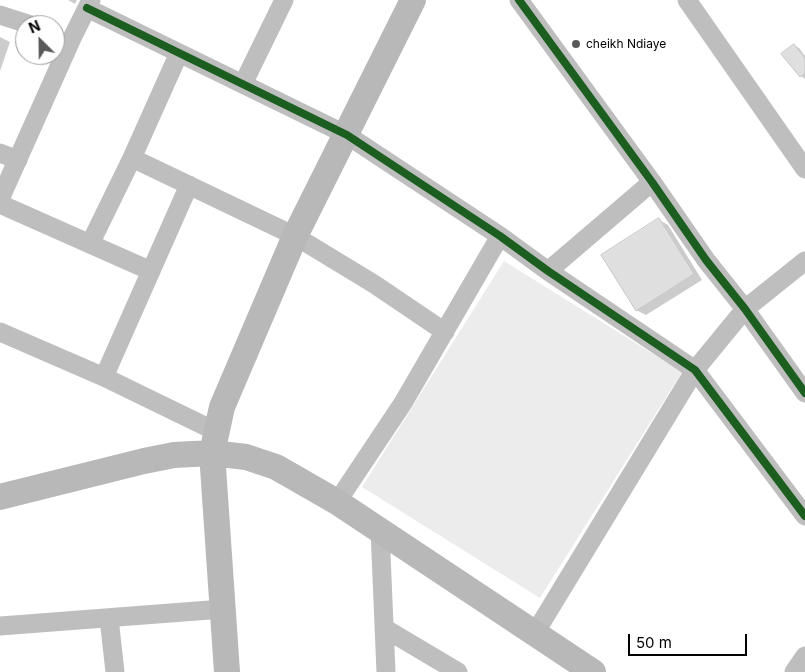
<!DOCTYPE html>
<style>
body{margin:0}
#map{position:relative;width:805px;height:672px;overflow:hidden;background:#fff;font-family:Inter,sans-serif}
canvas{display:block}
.north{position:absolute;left:15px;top:15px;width:50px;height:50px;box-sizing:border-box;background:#fff;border:1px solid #999;border-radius:50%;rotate:337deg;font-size:14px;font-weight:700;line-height:20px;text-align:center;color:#000}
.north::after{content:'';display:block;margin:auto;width:18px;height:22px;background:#595959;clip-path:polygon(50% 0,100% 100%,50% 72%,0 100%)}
.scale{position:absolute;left:628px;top:634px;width:119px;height:22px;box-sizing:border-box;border:2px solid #000;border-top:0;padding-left:6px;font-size:15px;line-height:18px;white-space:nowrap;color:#000;-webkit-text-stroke:4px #fff;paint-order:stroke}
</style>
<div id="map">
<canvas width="805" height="672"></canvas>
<div class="north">N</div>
<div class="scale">50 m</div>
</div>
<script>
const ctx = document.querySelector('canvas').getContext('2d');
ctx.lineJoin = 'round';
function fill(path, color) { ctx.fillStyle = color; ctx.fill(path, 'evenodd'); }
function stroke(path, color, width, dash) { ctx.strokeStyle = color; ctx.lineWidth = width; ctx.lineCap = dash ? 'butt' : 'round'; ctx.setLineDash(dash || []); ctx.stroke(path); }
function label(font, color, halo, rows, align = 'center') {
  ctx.font = font + ' Inter,sans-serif'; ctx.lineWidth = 5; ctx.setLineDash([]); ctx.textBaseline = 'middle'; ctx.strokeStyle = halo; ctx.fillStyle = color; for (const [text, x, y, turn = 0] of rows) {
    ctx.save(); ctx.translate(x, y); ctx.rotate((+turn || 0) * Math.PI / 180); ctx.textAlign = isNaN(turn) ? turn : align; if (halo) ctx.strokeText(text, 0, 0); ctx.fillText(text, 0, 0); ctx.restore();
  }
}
const green = new Path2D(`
 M504 261 682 372 540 598 362 487Z`);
const shadow = new Path2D(`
 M68 0H77L75 4Z
 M0 37 10 42 0 71Z
 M794 45 799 48 805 56V79L801 76 783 54Z
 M659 220 668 225 702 280 646 315 636 310Z`);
const building = new Path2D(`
 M794 44 805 58V73L800 77 781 54Z
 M659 218 694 274 636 311 601 255Z`);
const minor = new Path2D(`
 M519 0 652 182 706 260 745 309 805 393
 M687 0 805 169
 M87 8 347 135 500 236 548 271 695 370 805 516
 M0 15 31 25
 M243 84 284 0
 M0 153 18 160
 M132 158 179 53
 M0 199 72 38 91 0
 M0 204 151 271
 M90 244 132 158 295 236 374 284 445 332
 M548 271 652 182
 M0 332 104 377 217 432
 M104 377 189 185
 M337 502 403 403 500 236
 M380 530 386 672
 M109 618 115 672
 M0 626 223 609
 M384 628 458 672
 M535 633 695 370 745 309 805 261
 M794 672 805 656`);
const secondary = new Path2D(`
 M0 497 144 461 174 455 212 453 246 457 276 467 337 502 593 672
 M227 672 212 453 222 407 295 236 413 0`);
const cycleway = new Path2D(`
 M519 0 652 182 706 260 745 309 805 393
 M87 8 347 135 500 236 548 271 695 370 805 516`);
const markers = [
 [576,44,5,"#595959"]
];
const poiNames = [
 ["cheikh Ndiaye",586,44]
];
fill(green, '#ececec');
fill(shadow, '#0003');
fill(building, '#dfdfdf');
stroke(building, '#c7c7c7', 1);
stroke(minor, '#bebebe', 19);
stroke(secondary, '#b8b8b8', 26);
stroke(cycleway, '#1b5e20', 8);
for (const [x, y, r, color] of markers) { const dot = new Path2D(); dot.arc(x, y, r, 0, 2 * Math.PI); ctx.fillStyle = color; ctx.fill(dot); stroke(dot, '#fff', 2); }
label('12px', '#000', '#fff', poiNames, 'left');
</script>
